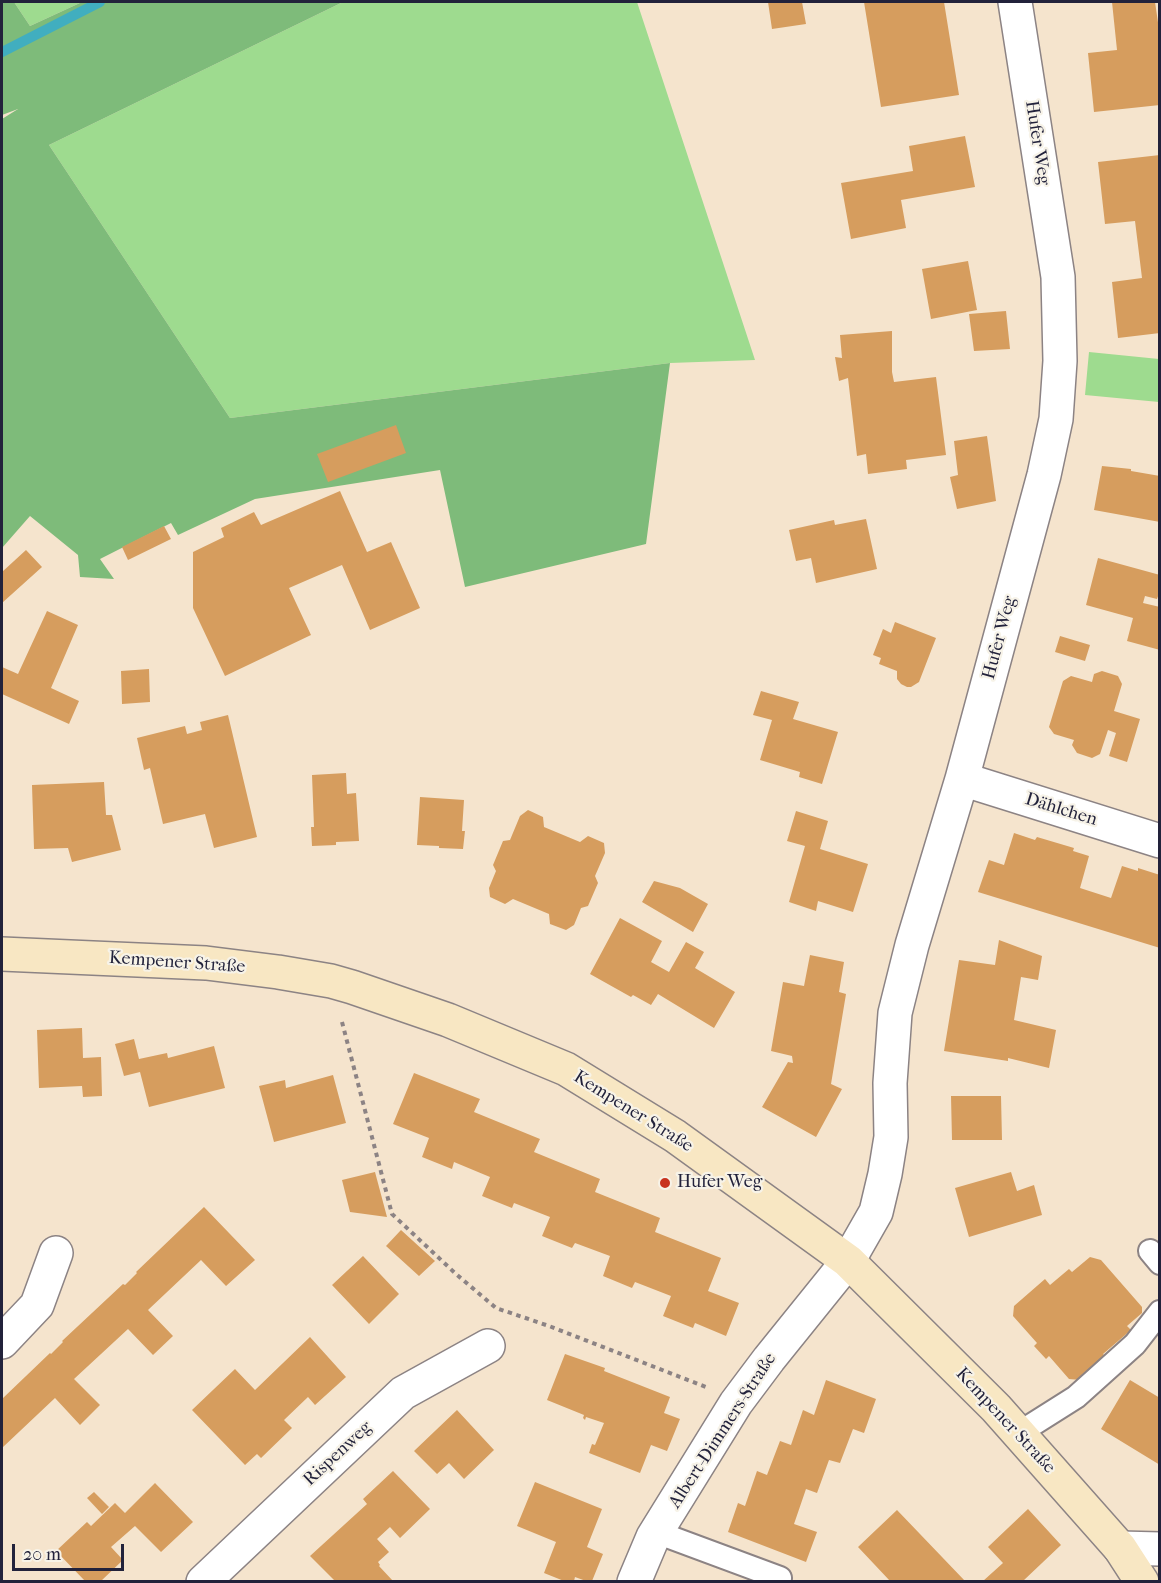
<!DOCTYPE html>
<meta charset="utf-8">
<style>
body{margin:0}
#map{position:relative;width:1161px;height:1583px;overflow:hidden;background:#f5e4cd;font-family:"IM FELL French Canon",serif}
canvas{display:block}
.frame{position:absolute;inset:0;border:3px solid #22223b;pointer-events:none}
.scale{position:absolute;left:12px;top:1544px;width:112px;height:27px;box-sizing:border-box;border:3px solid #22223b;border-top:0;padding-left:8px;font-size:18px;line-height:21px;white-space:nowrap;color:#22223b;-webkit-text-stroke:4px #f7f3e8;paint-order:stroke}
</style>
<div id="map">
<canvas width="1161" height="1583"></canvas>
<div class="frame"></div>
<div class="scale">20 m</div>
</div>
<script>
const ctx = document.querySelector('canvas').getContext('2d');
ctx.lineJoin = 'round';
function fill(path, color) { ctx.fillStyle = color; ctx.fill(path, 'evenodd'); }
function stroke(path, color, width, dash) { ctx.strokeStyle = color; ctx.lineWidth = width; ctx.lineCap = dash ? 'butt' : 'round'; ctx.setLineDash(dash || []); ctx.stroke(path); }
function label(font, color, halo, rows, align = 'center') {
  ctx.font = font + ' "IM FELL French Canon",serif'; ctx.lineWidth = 4.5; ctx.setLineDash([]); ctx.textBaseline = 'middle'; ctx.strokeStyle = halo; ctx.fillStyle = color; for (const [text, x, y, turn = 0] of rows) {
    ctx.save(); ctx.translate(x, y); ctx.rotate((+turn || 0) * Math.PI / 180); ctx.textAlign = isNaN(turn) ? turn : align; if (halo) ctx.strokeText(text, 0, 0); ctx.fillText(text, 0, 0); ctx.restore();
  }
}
const green = new Path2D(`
 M14 2H82L30 26Z
 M343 2H637L755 360 670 363 230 418 49 145Z
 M1089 352 1159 359V402L1085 395Z`);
const forest = new Path2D(`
 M2 2H14L30 26 82 2H343L49 145 230 418 670 363 646 544 465 587 440 470 255 499 178 535 171 523 100 559 114 579 80 577 78 555 30 516 2 548V119L18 109 2 115Z`);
const stream = new Path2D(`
 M2 52 100 2`);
const building = new Path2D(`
 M768 2H802L806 24 772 29Z
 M864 2H944L959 95 881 107Z
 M1112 2H1155L1160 36V105L1094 112 1088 53 1117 50Z
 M965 136 975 187 901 200 906 228 851 239 841 183 913 171 909 146Z
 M1160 155V333L1118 338 1112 282 1142 278 1135 221 1105 224 1098 162Z
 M968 261 977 310 931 319 922 269Z
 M1006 311 1010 349 974 351 969 314Z
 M892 331V372L894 382 936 377 946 455 906 460 907 469 868 474 866 454 857 456 848 378 839 381 835 357 842 358 840 335Z
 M396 425 406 453 328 482 317 454Z
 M987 436 996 501 957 509 950 477 958 475 954 441Z
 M1102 466 1131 469V471L1160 476V522L1094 510Z
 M340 491 367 552 391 542 420 608 370 630 342 565 289 588 311 635 225 676 193 608V552L224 537 221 528 254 512 261 525Z
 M866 519 877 569 816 583 811 558 796 561 789 530 834 520 835 525Z
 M164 526 171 539 128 560 122 547Z
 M26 550 42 567 2 603V572Z
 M1098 558 1160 575V591L1157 599 1145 596 1143 603 1160 607V650L1127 641 1133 618 1086 605Z
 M47 611 78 625 51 688 79 701 69 724 2 694V667L18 674Z
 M895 622 936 638 919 682 911 687H907L901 684 897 679V671L879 664 881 658 873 655 883 629 891 633Z
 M1060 636 1090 645 1085 661 1055 652Z
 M149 669 150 702 122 704 121 671Z
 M1102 671 1118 676 1122 684 1114 711 1140 719 1127 762 1109 756 1116 733 1108 730 1100 754 1092 758 1077 753 1072 745 1074 740 1054 734 1049 727 1063 681 1071 676 1092 682 1094 674Z
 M761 691 799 702 793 719 838 732 822 784 799 777 800 772 760 760 772 720 753 715Z
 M228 715 257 837 214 848 205 814 163 824 150 768 144 770 137 738 185 726 187 734 202 730 200 722Z
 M346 773 347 794 356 793 359 841 336 842V845L312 846 311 827H314L312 775Z
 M104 782 106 815H112L121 850 72 862 68 848 34 849 32 785Z
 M420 797 464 800 462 831H465L463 849 439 848V846L417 845Z
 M528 810 543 817 544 827 580 842 588 836 604 843 605 853 595 876 598 883 588 906 581 908 574 925 566 930 550 924 549 914 513 899 505 904 490 897 489 888 496 871 493 865 503 841 510 840 520 816Z
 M796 811 828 821 820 849 868 864 853 912 818 901 816 911 789 902 805 846 787 841Z
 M1014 833 1035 840 1037 837 1074 848 1073 851 1089 856 1080 888 1111 898 1122 866 1138 871V868L1160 875V948L978 892 989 860 1004 865Z
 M654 881 680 888 708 904 693 932 642 902Z
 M620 918 662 941 651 962 669 972 686 942 704 952 695 968 735 992 714 1028 658 994 651 1005 633 995 631 997 590 974Z
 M999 940 1042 956 1038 980 1021 977 1014 1020 1056 1030 1049 1068 1008 1058V1061L944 1051 959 960 995 965Z
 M810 955 844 962 839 992 846 994 831 1084 842 1089 816 1137 762 1107 788 1062 793 1063 792 1056 771 1051 783 982 804 986Z
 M82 1028 83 1058 101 1057 102 1096 83 1097 82 1086 39 1088 37 1030Z
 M134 1039 139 1059 167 1053 168 1058 214 1046 225 1088 149 1107 140 1072 124 1076 115 1044Z
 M414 1073 480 1099 474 1112 540 1139 534 1152 600 1179 595 1192 660 1218 655 1232 721 1258 708 1291 739 1303 726 1336 695 1323 693 1328 663 1316 671 1296 635 1282 632 1288 603 1276 610 1256 575 1243 572 1248 542 1236 550 1217 514 1203 512 1208 482 1196 490 1177 454 1162 452 1169 422 1157 429 1138 393 1124Z
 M333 1075 346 1123 274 1142 259 1086 285 1080 286 1088Z
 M951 1096H1001L1002 1140H952Z
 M375 1172 387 1217 350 1212 342 1180Z
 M1011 1172 1017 1191 1034 1185 1042 1215 969 1237 955 1188Z
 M204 1207 255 1260 226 1286 201 1260 148 1310 173 1336 153 1355 128 1329 74 1379 100 1405 80 1425 55 1398 2 1448V1399L50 1353 51 1354 63 1342 62 1341 123 1284 125 1285 137 1273 136 1272Z
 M401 1230 435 1261 419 1276 386 1246Z
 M363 1256 399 1294 369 1324 332 1285Z
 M1090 1257 1101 1260 1142 1307V1313L1127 1326 1131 1330 1103 1354 1106 1357 1081 1380 1069 1379 1049 1356 1046 1359 1034 1346 1037 1343 1013 1316 1014 1306 1045 1279 1050 1285 1069 1269 1072 1272Z
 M310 1337 346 1377 315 1405 308 1397 284 1420 292 1428 261 1458 257 1454 245 1465 192 1410 235 1369 255 1390Z
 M565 1354 605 1368 604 1371 670 1397 664 1413 680 1419 667 1451 651 1445 640 1473 589 1453 592 1444 595 1445 604 1423 586 1417 585 1420 583 1418 584 1415 547 1400Z
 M826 1380 876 1399 864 1433 853 1429 840 1463 829 1460 817 1493 806 1489 794 1524 817 1532 806 1562 728 1532 738 1503 745 1506 757 1471 767 1475 780 1441 791 1445 803 1410 814 1415Z
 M1130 1380 1160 1398V1465L1101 1429Z
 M457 1410 494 1450 464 1479 449 1463 437 1474 414 1451Z
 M393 1471 430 1509 400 1538 390 1527 377 1539 389 1552 378 1562 380 1565 379 1566 393 1581H335L310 1556 367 1504 363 1499Z
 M535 1482 602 1509 587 1547 603 1554 592 1581H586L575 1577 574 1581H564L544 1573 556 1542 517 1526Z
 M155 1483 193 1522 161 1552 135 1526 111 1547 123 1560 101 1581H85L56 1551 87 1522 91 1526 115 1503 125 1513Z
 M94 1492 109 1507 102 1514 87 1498Z
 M1028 1509 1061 1545 1023 1581H983L1003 1563 988 1547Z
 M897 1510 965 1581H890L858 1547Z`);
const path = new Path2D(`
 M342 1022 392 1214 456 1274 496 1308 549 1326 706 1387`);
const lane = new Path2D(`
 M1150 1251 1160 1263
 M1019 1433 1076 1397 1135 1344 1160 1312
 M656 1532 780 1578`);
const street = new Path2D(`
 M962 779 1160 841
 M2 1342 37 1305 56 1253
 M1120 1548 1160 1549
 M203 1582 403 1393 488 1346
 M634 1582 653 1537 736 1403 769 1359 848 1261 876 1212 885 1174 891 1137 890 1083 895 1013 912 945 962 779 1044 475 1056 419 1060 361 1058 277 1015 2`);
const secondary = new Path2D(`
 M2 954 206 963 278 972 331 981 352 987 448 1020 566 1069 675 1136 848 1261 996 1408 1120 1548 1142 1582`);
const markers = [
 [665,1183,6,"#c8321e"]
];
const streetNames = [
 ["Hufer Weg",1037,143,81],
 ["Hufer Weg",1000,638,-75],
 ["Dählchen",1061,810,17],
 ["Kempener Straße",177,963,4],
 ["Kempener Straße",633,1112,32],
 ["Kempener Straße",1005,1421,47],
 ["Albert-Dimmers-Straße",723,1431,-57],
 ["Rispenweg",338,1454,-43]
];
const poiNames = [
 ["Hufer Weg",677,1183]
];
fill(green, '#9edb8f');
fill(forest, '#7ebb7a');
stroke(stream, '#41aebf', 10);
fill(building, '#d69d5e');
stroke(lane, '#8c8384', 26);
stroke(street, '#8c8384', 36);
stroke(secondary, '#8c8384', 36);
stroke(path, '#8c8384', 4, [4.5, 4.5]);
stroke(lane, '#fff', 22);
stroke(street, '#fff', 33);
stroke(secondary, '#f8e7c3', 33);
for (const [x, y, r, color] of markers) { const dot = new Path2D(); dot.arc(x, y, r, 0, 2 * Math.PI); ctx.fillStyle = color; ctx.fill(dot); stroke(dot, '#f7f3e8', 2); }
label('18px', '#22223b', '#f7f3e8', streetNames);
label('18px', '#22223b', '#f7f3e8', poiNames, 'left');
</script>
